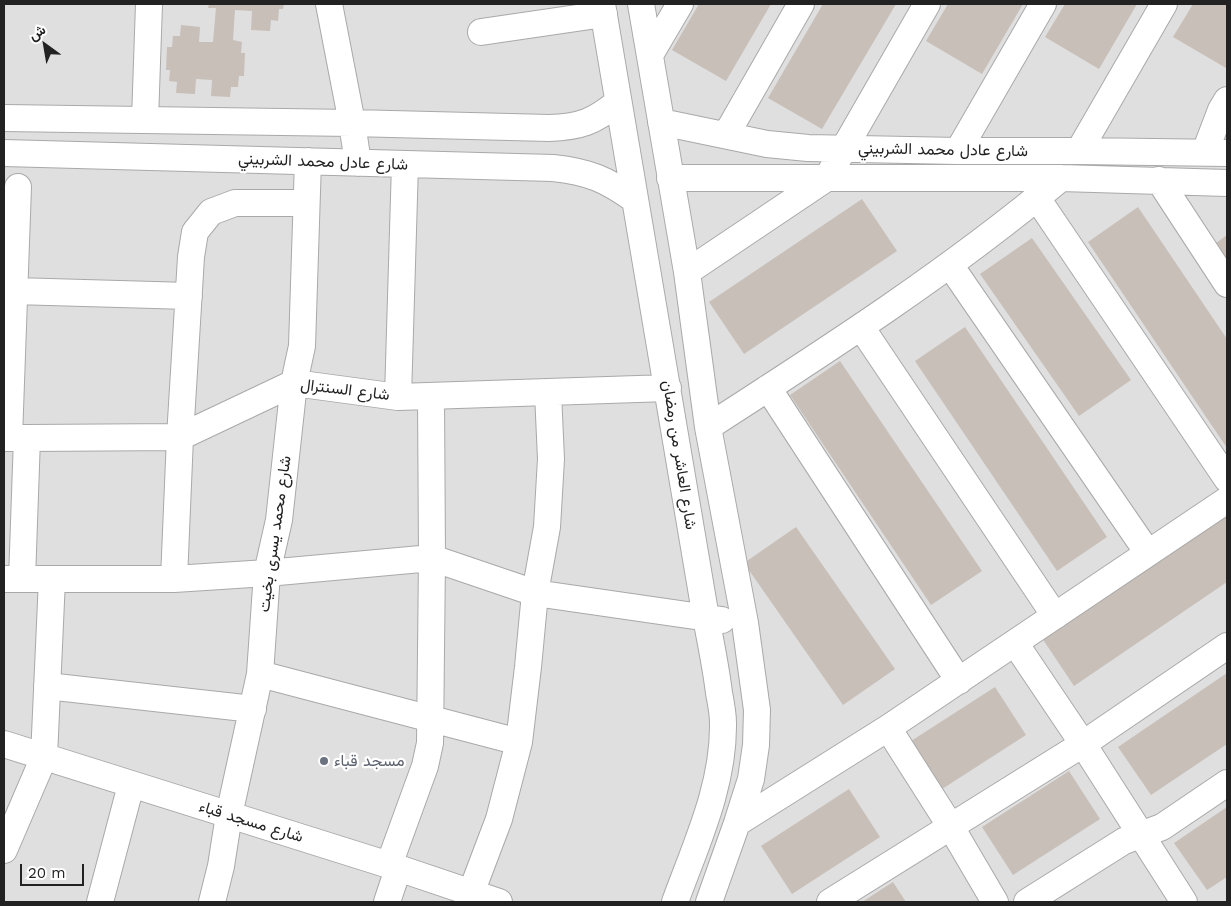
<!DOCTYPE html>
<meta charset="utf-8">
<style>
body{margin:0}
#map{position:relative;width:1231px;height:906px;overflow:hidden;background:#f2efe9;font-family:"Work Sans",Vazirmatn,sans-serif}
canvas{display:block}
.frame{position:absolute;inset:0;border:5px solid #222;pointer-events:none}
.north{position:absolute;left:20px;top:20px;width:50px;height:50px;-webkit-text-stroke:4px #fff;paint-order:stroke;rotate:328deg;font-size:14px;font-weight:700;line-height:20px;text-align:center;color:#222}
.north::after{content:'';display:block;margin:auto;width:18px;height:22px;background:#222;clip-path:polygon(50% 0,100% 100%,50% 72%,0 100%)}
.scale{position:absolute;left:20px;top:864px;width:64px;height:22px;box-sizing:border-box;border:2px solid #222;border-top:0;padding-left:6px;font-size:15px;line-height:18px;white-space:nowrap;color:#222;-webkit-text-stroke:4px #fff;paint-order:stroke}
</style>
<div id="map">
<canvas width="1231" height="906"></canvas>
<div class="frame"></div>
<div class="north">ش</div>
<div class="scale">20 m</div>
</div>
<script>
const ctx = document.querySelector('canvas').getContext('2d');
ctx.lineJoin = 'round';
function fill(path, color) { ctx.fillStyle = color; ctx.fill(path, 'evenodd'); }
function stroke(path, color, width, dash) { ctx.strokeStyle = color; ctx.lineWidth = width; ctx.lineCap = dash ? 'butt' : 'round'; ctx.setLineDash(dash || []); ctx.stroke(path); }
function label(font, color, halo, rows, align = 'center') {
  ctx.font = font + ' "Work Sans",Vazirmatn,sans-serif'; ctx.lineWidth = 4.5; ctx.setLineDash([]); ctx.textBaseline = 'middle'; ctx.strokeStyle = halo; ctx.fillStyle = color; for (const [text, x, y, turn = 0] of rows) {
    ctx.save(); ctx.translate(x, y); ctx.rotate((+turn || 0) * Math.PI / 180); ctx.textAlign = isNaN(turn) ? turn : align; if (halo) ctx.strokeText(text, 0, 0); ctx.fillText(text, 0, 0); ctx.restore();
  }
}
const residential = new Path2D(`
 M4 4H1227V902H4Z`);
const building = new Path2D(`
 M209 4H284L283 9H279L278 21 271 20 270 31 251 30 252 11 235 10 233 40 242 42 241 53H245L244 76H239L238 87H231L230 97 211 96 212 80 196 79 195 94 176 93 177 82 169 81 170 70H166L167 47H172L173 36H180L181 25 200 27 199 42H213L216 8H208Z
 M699 4H771L726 81 672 50Z
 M823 4H896L822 129 768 98Z
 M948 4H1023L982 74 926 41Z
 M1065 4H1137L1099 69 1045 37Z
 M1193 4H1227V66L1226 68 1173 37Z
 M862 199 897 251 744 354 709 302Z
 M1138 207 1227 339V448L1088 242Z
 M1227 235V268L1212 246Z
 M1032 238 1131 380 1079 416 980 274Z
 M965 327 1107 537 1057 571 915 361Z
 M840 361 982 571 931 605 790 395Z
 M1227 513V582L1074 686 1042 638Z
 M796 527 895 669 843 705 744 563Z
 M1227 673V744L1151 795 1118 747Z
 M995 687 1026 735 939 791 908 743Z
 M1069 771 1100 819 1013 875 982 827Z
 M849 789 880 837 792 894 761 846Z
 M1227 807V877L1207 890 1174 843Z
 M893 882 906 902H862Z`);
const minor = new Path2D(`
 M329 4 352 123 358 163
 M602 4 706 618C711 643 716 668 719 693 721 703 723 713 723 723 724 786 696 844 675 902
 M641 4 687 272 708 427 745 623 757 710 756 745 751 779 737 823 709 902
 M481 32 604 14
 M650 55 680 4
 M4 118 352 123 549 128C580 127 594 122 618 102
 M145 120 149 4
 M661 122 767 144 808 148 958 151H1079L1227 153
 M726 135 801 4
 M958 151 1043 4
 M1079 151 1164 4
 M1205 152 1221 110 1227 100
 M4 153 553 168C589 172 606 179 635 200
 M670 178H1061L1227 183
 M1159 180 1227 284
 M1037 198 1227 479
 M950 265 1148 553
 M687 272 827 178 927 4
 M14 291 189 296
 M861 327 1055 616
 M768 388 959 681
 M398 397 405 164
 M708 427C829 349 950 271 1061 178
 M4 438H27L180 437 294 383 398 397 668 388
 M9 438 18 187
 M4 579H174L267 573 432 558 535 593 722 620
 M22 579 27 438
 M174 579 180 437 191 257 195 232 211 212 235 203H306
 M1015 643 1083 744 1184 902
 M260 674 519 742
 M47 686 253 709
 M888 728 951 827 995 902
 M4 744 389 865 499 902
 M737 823 888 728 1227 500
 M4 850 44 757 52 579
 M389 865 425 766 430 743 432 558 431 396
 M471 893 499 819 519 742 528 667 535 593 547 527 551 459 548 393
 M100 902 131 785
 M212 902 221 866 229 815 260 674 267 573 279 520 294 383 302 346 308 161
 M387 902 398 869
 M830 902 1083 744 1227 646
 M1027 902 1124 841 1162 827 1227 783`);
const markers = [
 [324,761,5,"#6b7280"]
];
const streetNames = [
 ["شارع عادل محمد الشربيني",943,150,1],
 ["شارع عادل محمد الشربيني",323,162,2],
 ["شارع السنترال",345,390,7],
 ["شارع العاشر من رمضان",679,455,81],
 ["شارع محمد يسرى بخيت",275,534,-82],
 ["شارع مسجد قباء",251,822,17]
];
const worshipNames = [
 ["مسجد قباء",334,761]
];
fill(residential, '#e0dfdf');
fill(building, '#c7bfb8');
stroke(minor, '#a9a9a9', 28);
stroke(minor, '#fff', 26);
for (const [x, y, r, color] of markers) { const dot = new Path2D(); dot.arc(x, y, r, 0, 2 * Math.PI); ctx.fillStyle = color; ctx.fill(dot); stroke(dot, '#fff', 2); }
label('16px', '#222', '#fff', streetNames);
label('16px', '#5b616d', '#fff', worshipNames, 'left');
</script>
